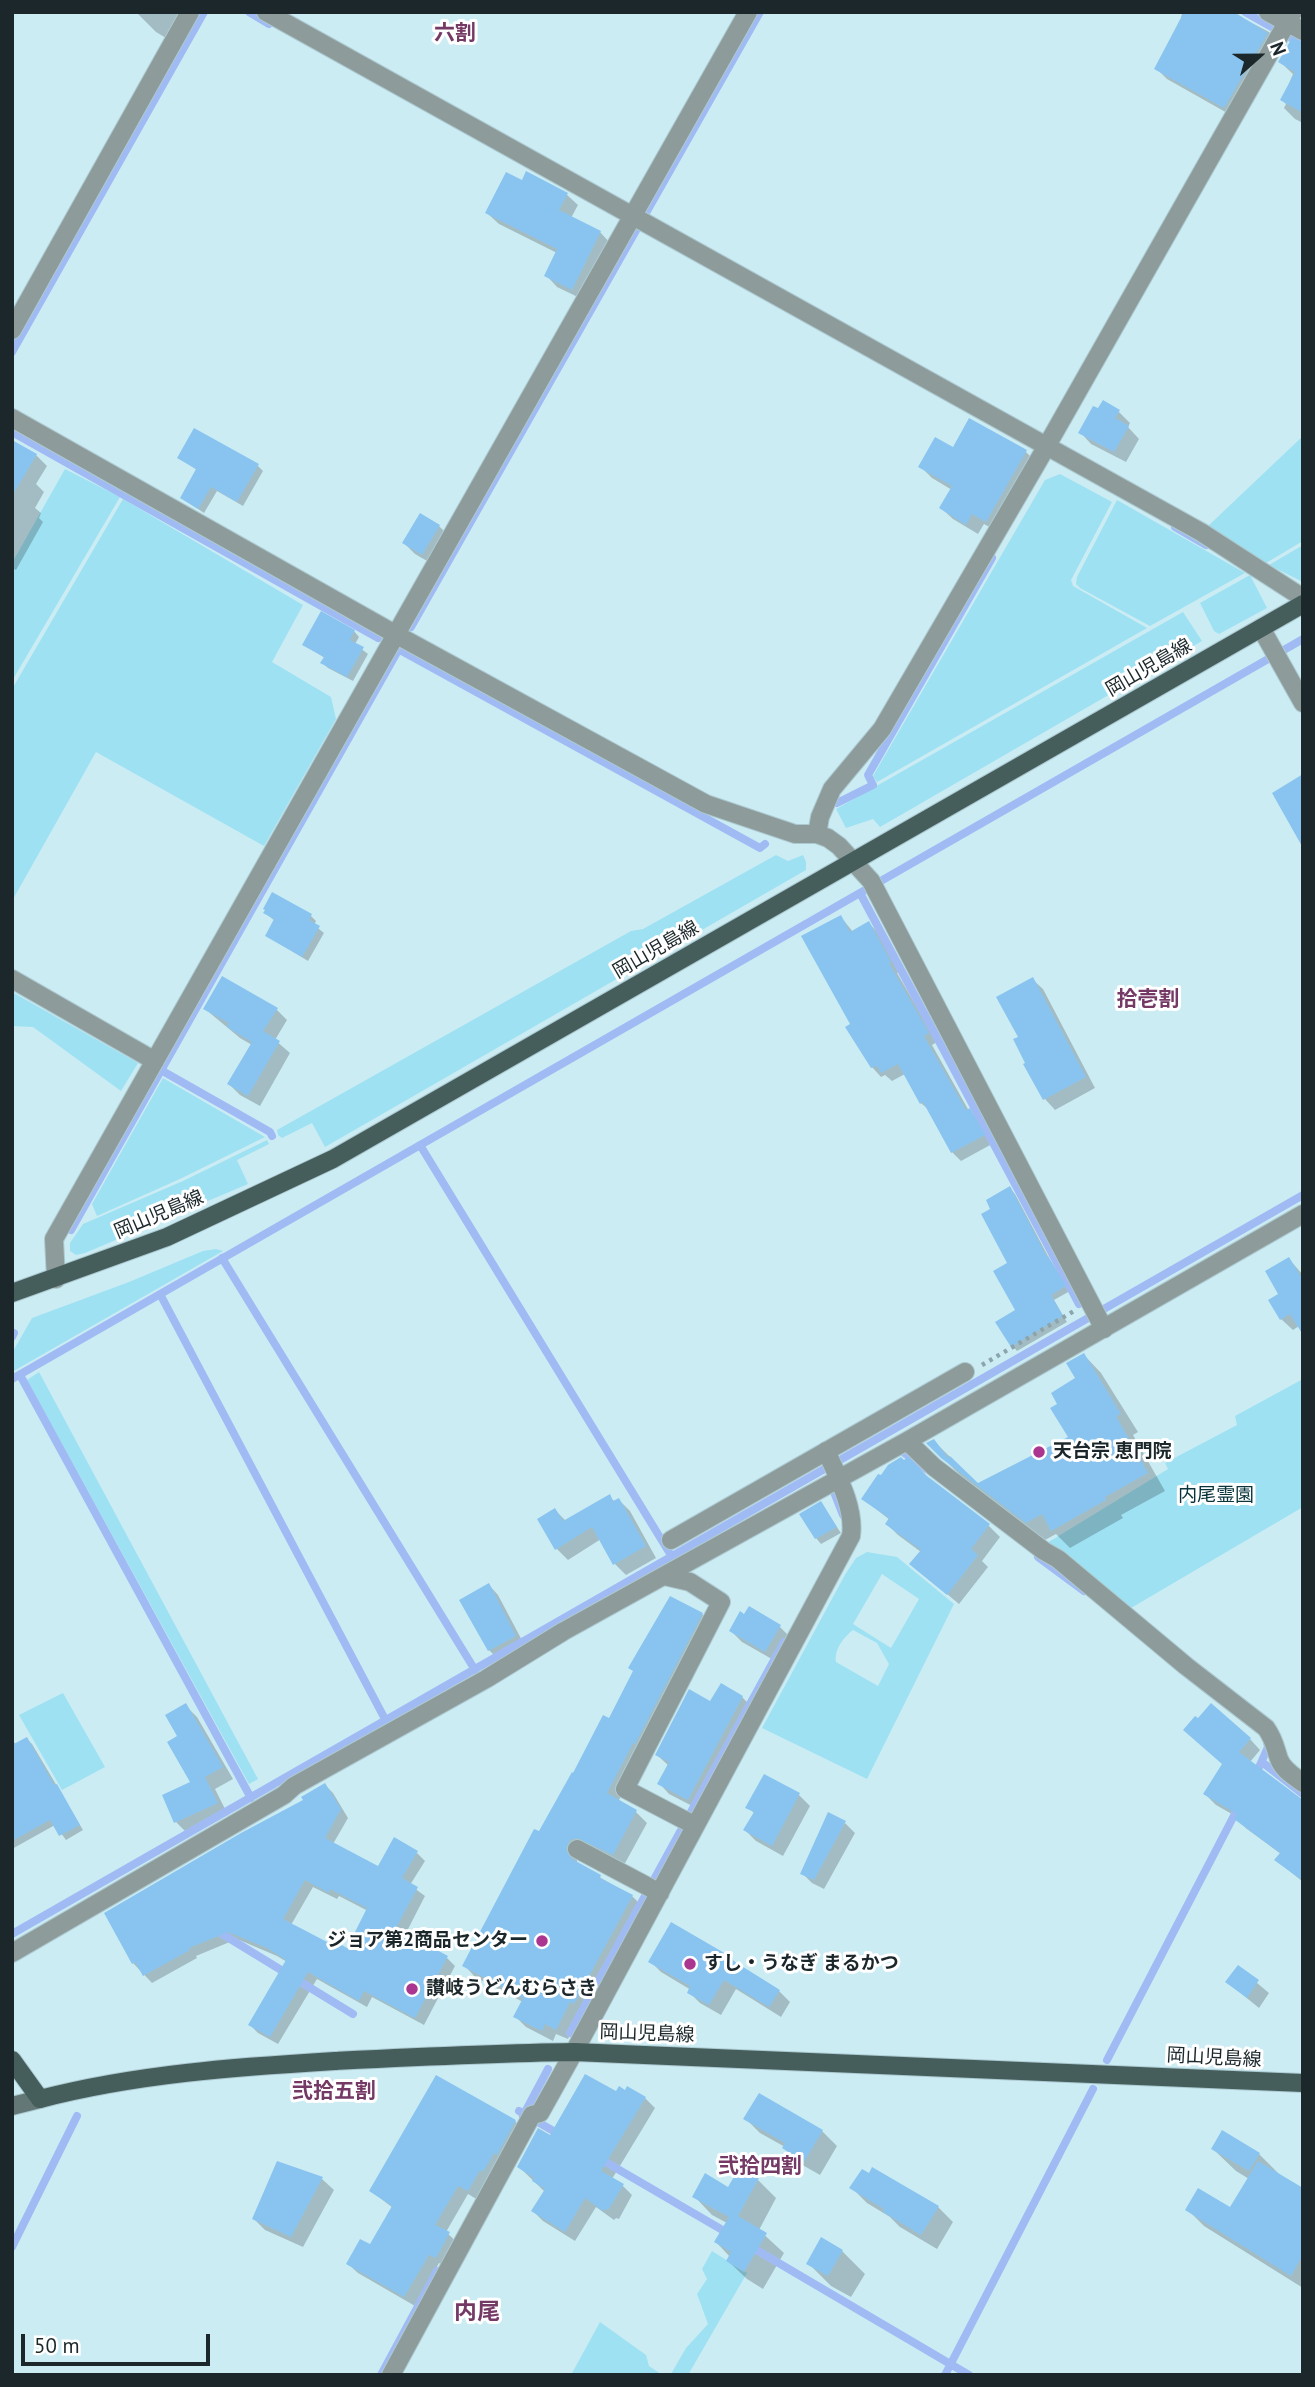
<!DOCTYPE html>
<meta charset="utf-8">
<style>
body{margin:0}
#map{position:relative;width:1315px;height:2387px;overflow:hidden;background:#ccecf4;font-family:"PT Sans",sans-serif}
canvas{display:block}
.frame{position:absolute;inset:0;border:14px solid #1b272a;pointer-events:none}
.north{position:absolute;left:1224px;top:21px;width:70px;height:70px;-webkit-text-stroke:5px #fff;paint-order:stroke;rotate:69deg;font-size:19px;font-weight:700;line-height:28px;text-align:center;color:#1b272a}
.north::after{content:'';display:block;margin:auto;width:24px;height:32px;background:#1b272a;clip-path:polygon(50% 0,100% 100%,50% 72%,0 100%)}
.scale{position:absolute;left:21px;top:2334px;width:189px;height:32px;box-sizing:border-box;border:4px solid #1b272a;border-top:0;padding-left:9px;font-size:21px;line-height:24px;white-space:nowrap;color:#1b272a;-webkit-text-stroke:5px #fff;paint-order:stroke}
</style>
<div id="map">
<canvas width="1315" height="2387"></canvas>
<div class="frame"></div>
<div class="north">N</div>
<div class="scale">50 m</div>
</div>
<script>
const ctx = document.querySelector('canvas').getContext('2d');
ctx.lineJoin = 'round';
function fill(path, color) { ctx.fillStyle = color; ctx.fill(path, 'evenodd'); }
function stroke(path, color, width, dash) { ctx.strokeStyle = color; ctx.lineWidth = width; ctx.lineCap = dash ? 'butt' : 'round'; ctx.setLineDash(dash || []); ctx.stroke(path); }
function label(font, color, halo, rows, align = 'center') {
  ctx.font = font + ' "PT Sans","Noto Sans JP",sans-serif'; ctx.lineWidth = 6; ctx.setLineDash([]); ctx.textBaseline = 'middle'; ctx.strokeStyle = halo; ctx.fillStyle = color; for (const [text, x, y, turn = 0] of rows) {
    ctx.save(); ctx.translate(x, y); ctx.rotate((+turn || 0) * Math.PI / 180); ctx.textAlign = isNaN(turn) ? turn : align; if (halo) ctx.strokeText(text, 0, 0); ctx.fillText(text, 0, 0); ctx.restore();
  }
}
const green = new Path2D(`
 M1303 436V541L1266 563 1207 527Z
 M65 469 120 497 12 681V563Z
 M1060 474 1112 502 1071 580 1073 586 1147 628 877 782 873 776 1045 480Z
 M123 499 303 605 272 662 331 697 336 719 264 846 96 752 12 901V689Z
 M1117 500 1245 573 1150 626 1080 588 1076 584 1077 577Z
 M1303 545V582L1269 565Z
 M1250 575 1267 608 1219 634 1214 631 1200 603Z
 M1183 612 1202 641 880 827 873 819 846 828 836 809Z
 M776 855 788 861 803 855 806 862V870L325 1147 312 1123 282 1138 278 1135 277 1130 631 931 643 929Z
 M12 992 138 1063 121 1091 33 1027 12 1026Z
 M163 1078 265 1137 182 1178 97 1216 92 1204Z
 M267 1140 269 1144 237 1160 248 1184 85 1253 76 1255 70 1251V1243L83 1224 183 1181Z
 M216 1249 223 1251 12 1372V1353L32 1318 129 1282 203 1251Z
 M39 1372 258 1779 249 1784 27 1380Z
 M1303 1379V1507L1131 1608 1047 1543 1168 1469 1165 1463 1237 1425 1235 1416Z
 M867 1552 897 1557 954 1604 867 1779 762 1728 846 1573 856 1558ZM882 1574 919 1599 891 1648 853 1624ZM853 1630 877 1643 889 1664 878 1686 836 1662C834 1649 844 1637 853 1630Z
 M63 1693 105 1767 62 1790 19 1715Z
 M712 2251 747 2273 688 2375H571L600 2322 646 2355 649 2366 661 2374H671L686 2348 708 2324 697 2294 707 2279 702 2269Z`);
const shadow = new Path2D(`
 M136 12H208L196 34 184 27 176 44 156 32Z
 M1179 12H1231L1269 32 1279 42 1236 118 1167 79 1156 68 1183 19 1181 17 1182 14Z
 M1303 50V123L1295 119 1284 108 1286 104 1282 100 1293 74 1280 62Z
 M523 182 566 194 578 205 571 218 600 232 611 244 584 300 557 287 546 275 557 253 499 224 487 213Z
 M1119 412 1130 423 1128 427 1139 439 1126 462 1091 444 1080 432Z
 M12 442 36 455 47 466 36 484 44 492 35 508 41 513 39 518 43 522 16 570 12 568Z
 M953 449 1026 452 1037 463 998 532 984 524 978 534 953 519 941 508 952 490 932 478 921 467Z
 M179 458 258 466 263 471 243 506 217 491 204 513 182 498 197 470Z
 M439 526 450 537 434 565 415 554 404 543Z
 M354 631 359 637 355 644 368 654 353 681 328 668 322 662 325 658 304 645Z
 M273 894 311 916 316 921 314 925 324 933 308 961 267 936 275 921 265 913Z
 M841 917 853 932 869 923 878 933 899 972 897 973 937 1042 932 1045 969 1111 979 1119 992 1144 961 1161 952 1152 930 1111 921 1103 905 1074 892 1081 885 1075 881 1077 872 1067 853 1025Z
 M1032 979 1043 989 1095 1088 1055 1110 1045 1099 1026 1064 1020 1038Z
 M205 1009H276L287 1020 275 1040 290 1053 260 1106 240 1095 229 1084 252 1045 240 1038Z
 M1010 1189 1015 1194 1049 1258 1070 1291 1054 1300 1067 1322 1017 1351 1012 1345 1017 1310 1009 1264 992 1209Z
 M1289 1259 1303 1275V1331L1299 1326 1293 1330 1281 1319 1280 1295Z
 M1084 1355 1101 1373 1138 1432 1133 1435 1165 1491 1121 1515 1123 1518 1070 1548 1056 1534 1045 1540 961 1476 929 1444 934 1441 978 1485 1070 1438 1059 1404 1078 1379Z
 M926 1477 989 1526 1000 1537 982 1561 988 1567 959 1604 911 1564 921 1552 898 1535 887 1524 890 1520 863 1499Z
 M610 1497 615 1502 619 1500 630 1511 656 1558 626 1575 615 1564 601 1539 568 1560 557 1549 555 1510 566 1521Z
 M821 1504 841 1533 821 1544 816 1538Z
 M489 1585 498 1595 525 1646 499 1660 489 1650Z
 M702 1614 712 1625 618 1802 636 1812 647 1823 624 1865 577 1856V1864L632 1896 643 1907 586 2014 582 2011 568 2039 556 2034 553 2041 526 2027 516 2017 523 2002 475 1977 465 1966 540 1834 609 1720Z
 M780 1627 791 1638 777 1662 742 1642 731 1631Z
 M742 1697 752 1707 698 1809 669 1794 660 1784 669 1766 657 1755 711 1703Z
 M186 1706 197 1717 233 1779 215 1789 228 1815 187 1833 176 1822 193 1783 179 1737Z
 M12 1739 16 1745 27 1739 32 1744 83 1830 66 1840 55 1825 12 1849Z
 M1250 1739 1260 1750 1250 1762 1303 1802V1882L1276 1860 1281 1854 1247 1829 1236 1819 1237 1817 1216 1805 1205 1794 1223 1765Z
 M325 1785 333 1793 348 1818 333 1844 379 1868 417 1853 425 1861 410 1885 425 1896 405 1935 447 1958 455 1966 424 2025 372 1997 367 2007 317 1979 278 2044 258 2033 250 2025 287 1962 277 1956 237 1939 196 1956 197 1958 152 1983 133 1963 305 1801ZM313 1887 337 1899 339 1896 368 1911 348 1951 331 1946 291 1925Z
 M799 1795 810 1806 783 1856 756 1841 745 1830 755 1814 748 1807Z
 M845 1823 855 1833 824 1889 812 1883 802 1873Z
 M732 1959 739 1966 779 1991 790 2002 781 2017 736 1989 721 2015 700 2003 689 1992 691 1990 661 1972 650 1961Z
 M1238 1967 1269 1993 1259 2008 1227 1982Z
 M437 2077 515 2121 525 2131 478 2200 468 2194 446 2232 459 2244 446 2267 439 2263 415 2306 358 2273 348 2264 371 2247 393 2208 371 2191Z
 M617 2093 645 2098 655 2108 612 2179 622 2185 632 2195 619 2219 616 2218 614 2220 596 2207 575 2241 543 2221 533 2211 545 2192 519 2167 550 2137Z
 M745 2118 822 2131 837 2146 820 2175 799 2163 785 2147 760 2133Z
 M1213 2149 1259 2154 1282 2177 1303 2190V2288L1204 2226 1187 2209H1231L1249 2179 1236 2171Z
 M278 2163 322 2179 334 2190 303 2247 265 2230 254 2219Z
 M757 2179 776 2198 759 2230 784 2253 763 2289 747 2279 728 2261 730 2257 716 2242 727 2223 712 2215 694 2196 729 2189Z
 M852 2188 938 2207 953 2222 937 2249 900 2227 890 2217 867 2203Z
 M842 2251 865 2274 851 2297 831 2286 808 2263Z`);
const stream = new Path2D(`
 M249 12 269 24
 M1245 12 1300 43
 M12 352 204 12
 M12 432 378 638
 M1175 527 1206 545
 M411 627 760 12
 M398 649 760 848 765 844
 M837 803 873 785 868 775 992 558
 M860 893 1079 1304
 M159 1069 270 1132 272 1136
 M420 1145 672 1557
 M71 1230 400 647
 M222 1258 475 1670
 M160 1294 386 1721
 M12 1337 14 1333
 M20 1375 251 1798
 M12 1379 1303 639
 M903 1452 926 1469
 M834 1492 843 1515
 M1038 1557 1084 1591
 M1262 1762 1303 1794
 M1256 1774 1268 1747 1267 1741
 M214 1929 353 2014
 M12 1934 1303 1195
 M570 2033 784 1642
 M1107 2060 1240 1804
 M519 2111 562 2136
 M523 2116 548 2069
 M597 2157 731 2235
 M748 2245 969 2375
 M12 2247 77 2116
 M381 2375 437 2271
 M945 2375 1093 2089`);
const building = new Path2D(`
 M1184 12H1234L1268 33 1224 108 1154 69Z
 M1292 38 1303 42V113L1280 100 1295 72 1278 62Z
 M526 171 568 193 559 210 601 231 572 290 544 276 557 249 485 213 506 172 522 180Z
 M1103 400 1120 410 1115 418 1129 426 1114 452 1078 433 1093 406 1098 408Z
 M969 418 1027 450 986 522 972 514 966 525 939 508 952 486 918 467 935 437 953 447Z
 M194 428 259 464 237 502 211 487 198 509 180 498 196 469 177 458Z
 M12 440 37 454 12 496Z
 M420 513 440 525 422 555 402 543Z
 M321 611 355 630 350 640 364 647 347 677 320 663 324 657 302 645Z
 M1303 774V848L1272 793Z
 M272 892 312 914 309 920 320 926 302 957 265 936 274 919 263 913 265 910 263 909Z
 M841 915 850 932 869 921 891 962 889 963 929 1033 924 1036 966 1110 970 1108 985 1135 951 1153 923 1102 920 1104 898 1064 881 1073 877 1066 871 1068 845 1027 850 1024 801 936Z
 M222 976 278 1008 263 1031 280 1041 248 1096 227 1084 252 1042 227 1027 229 1023 203 1009Z
 M1033 977 1086 1077 1043 1100 1023 1064 1025 1063 1013 1039 1018 1037 996 997Z
 M1010 1186 1047 1257 1048 1256 1066 1286 1051 1295 1063 1316 1011 1347 995 1322 1015 1310 993 1271 1007 1263 981 1214 990 1209 986 1200Z
 M1289 1257 1303 1280V1335L1290 1314 1280 1320 1268 1300 1278 1294 1265 1271Z
 M1084 1353 1121 1414 1116 1416 1148 1473 1105 1497 1106 1500 1051 1531 1042 1514 1026 1523 941 1458 926 1443 934 1439 948 1458 950 1456 978 1483 1068 1437 1050 1408 1057 1404 1051 1393 1075 1378 1066 1363Z
 M901 1457 904 1460 908 1457 927 1476 990 1524 971 1549 978 1555 947 1595 909 1564 921 1550 885 1524 889 1518 861 1499 878 1474 881 1475 888 1465Z
 M610 1494 613 1501 619 1498 646 1546 613 1565 592 1527 555 1550 537 1519 555 1508 563 1521Z
 M821 1501 837 1527 815 1539 799 1514Z
 M489 1583 516 1636 488 1651 459 1600Z
 M670 1596 703 1613 635 1744 633 1743 607 1793 637 1810 613 1855 577 1838 570 1840 566 1849 572 1859 601 1875 600 1878 633 1895 574 2004 570 2002 556 2030 545 2024 542 2031 513 2017 523 1998 462 1966 534 1829 539 1831 572 1772 573 1773 603 1715 609 1718 633 1671 628 1668Z
 M749 1606 781 1625 765 1652 729 1631 740 1611 744 1614Z
 M721 1683 743 1696 688 1800 657 1784 669 1762 655 1755 689 1689 710 1701Z
 M186 1703 223 1767 205 1777 218 1803 174 1823 162 1795 190 1782 167 1742 177 1736 165 1715Z
 M1211 1703 1251 1738 1239 1752 1303 1800V1881L1274 1860 1280 1853 1234 1819 1237 1814 1203 1794 1222 1764 1183 1730 1195 1716 1198 1718Z
 M27 1737 54 1785 57 1784 80 1825 59 1836 50 1820 12 1841V1745Z
 M764 1774 800 1793 772 1846 743 1830 754 1812 745 1808Z
 M325 1783 341 1809 325 1838 378 1866 394 1837 418 1851 402 1878 418 1887 396 1928 448 1956 415 2018 364 1991 359 2001 308 1972 270 2037 248 2025 286 1960 267 1948 228 1932 189 1948 190 1950 143 1976 135 1962 132 1964 104 1913 241 1833 303 1800 301 1797ZM305 1880 329 1893 330 1889 367 1908 347 1948 333 1940 331 1944 283 1919Z
 M828 1812 846 1821 814 1880 800 1874Z
 M671 1922 733 1958 732 1960 780 1990 769 2007 724 1980 709 2005 687 1993 690 1986 648 1962Z
 M1238 1965 1259 1980 1247 1998 1225 1982Z
 M585 2074 616 2091 619 2086 625 2090 627 2086 646 2097 601 2171 624 2184 608 2210 605 2209 603 2211 585 2198 565 2232 531 2211 545 2189 532 2181 534 2178 517 2167 538 2128 550 2135Z
 M436 2075 516 2120 497 2155 494 2153 483 2172 480 2170 468 2191 458 2186 435 2225 450 2232 436 2258 429 2255 404 2297 346 2264 360 2239 370 2244 392 2206 369 2191Z
 M759 2093 823 2130 804 2162 782 2148 785 2143 743 2119Z
 M1222 2130 1260 2153 1249 2171 1211 2149Z
 M277 2161 323 2177 291 2237 252 2219Z
 M1258 2161 1303 2188V2255L1291 2276 1185 2210 1198 2188 1230 2207Z
 M872 2167 939 2206 921 2235 883 2212 884 2209 849 2188 862 2169 869 2173Z
 M739 2168 759 2178 738 2216 767 2233 744 2272 726 2261 731 2252 714 2242 729 2217 692 2197 705 2173 728 2187Z
 M821 2237 843 2250 828 2276 806 2264Z`);
const path = new Path2D(`
 M982 1365 1074 1311`);
const street = new Path2D(`
 M266 12 1201 532 1303 598
 M1268 12 1303 31
 M12 330 190 12
 M12 418 395 634 706 804 795 834H817L828 838 839 846 871 881 1104 1329
 M1261 628 1303 703
 M817 834 820 817 832 789 882 729 1041 456 1293 12
 M12 979 155 1061
 M56 1279 54 1239 748 12
 M907 1441 934 1467 1044 1551 1058 1559 1186 1666 1266 1728C1274 1739 1275 1747 1279 1759 1283 1770 1294 1776 1303 1783
 M671 1540 965 1372
 M664 1576 690 1582 721 1602 625 1789 692 1824
 M577 1849 660 1893
 M12 1953 284 1795 294 1786 486 1679 564 1631 907 1441 1303 1214
 M391 2375 532 2115 540 2113 574 2052 851 1536C855 1508 838 1477 826 1451`);
const secondary = new Path2D(`
 M12 2106 40 2099`);
const primary = new Path2D(`
 M12 1293 167 1237 333 1159 1303 604
 M12 2060 40 2099C136 2074 236 2067 335 2061 415 2057 494 2053 574 2052L1303 2083`);
const markers = [
 [1039,1452,7,"#ab368f"],
 [542,1941,7,"#ab368f"],
 [690,1964,7,"#ab368f"],
 [412,1989,7,"#ab368f"]
];
const streetNames = [
 ["岡山児島線",1149,668,-30],
 ["岡山児島線",656,950,-30],
 ["岡山児島線",159,1215,-23],
 ["岡山児島線",647,2034,2],
 ["岡山児島線",1214,2058,3]
];
const poiNames = [
 ["天台宗 恵門院",1053,1452],
 ["ジョア第2商品センター",528,1941,"right"],
 ["すし・うなぎ まるかつ",704,1964],
 ["讃岐うどんむらさき",426,1989]
];
const parkNames = [
 ["内尾霊園",1216,1496]
];
const neighbourhoodNames = [
 ["六割",455,34],
 ["拾壱割",1148,1000],
 ["弐拾五割",334,2092],
 ["弐拾四割",760,2167]
];
const quarterNames = [
 ["内尾",477,2312]
];
fill(green, '#9ee1f2');
fill(shadow, '#0003');
stroke(stream, '#a0bbf4', 8);
fill(building, '#88c4ef');
stroke(street, '#acc9d0', 20);
stroke(secondary, '#acc9d0', 20);
stroke(primary, '#acc9d0', 20);
stroke(path, '#8ca4ab', 4.5, [3.5, 5]);
stroke(street, '#8d9b9a', 18);
stroke(secondary, '#637876', 18);
stroke(primary, '#455e5c', 18);
for (const [x, y, r, color] of markers) { const dot = new Path2D(); dot.arc(x, y, r, 0, 2 * Math.PI); ctx.fillStyle = color; ctx.fill(dot); stroke(dot, '#fff', 2.5); }
label('19px', '#1b272a', '#fff', streetNames);
label('bold 19px', '#1b272a', '#fff', poiNames, 'left');
label('19px', '#0a343c', '#fff', parkNames);
label('bold 21px', '#743964', '#fff', neighbourhoodNames);
label('bold 23px', '#743964', '#fff', quarterNames);
</script>
